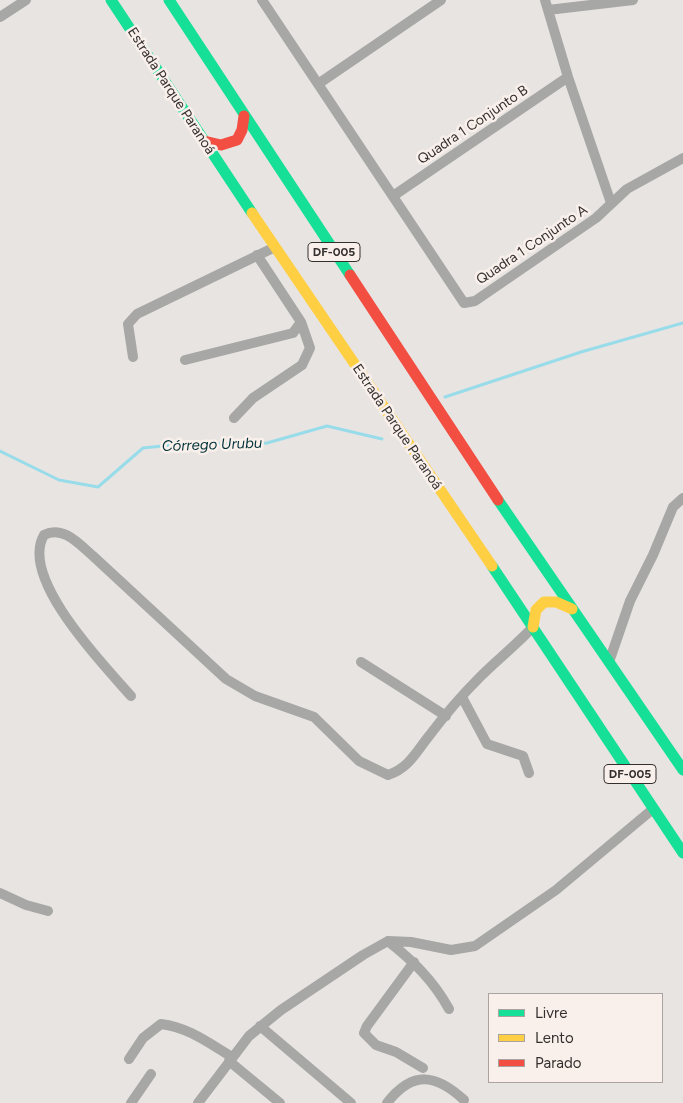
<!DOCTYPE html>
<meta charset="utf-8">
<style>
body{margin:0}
#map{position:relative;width:683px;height:1103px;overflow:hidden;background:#e8e4e2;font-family:Figtree,sans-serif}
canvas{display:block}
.legend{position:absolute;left:488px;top:993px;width:175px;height:90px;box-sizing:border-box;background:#faf0eb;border:1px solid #aaa39f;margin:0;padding:6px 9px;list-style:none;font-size:15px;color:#332f2e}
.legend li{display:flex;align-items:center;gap:10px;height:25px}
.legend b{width:25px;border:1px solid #aaa39f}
</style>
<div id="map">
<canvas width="683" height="1103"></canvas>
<ul class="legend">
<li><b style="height:6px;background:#16e098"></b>Livre</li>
<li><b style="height:6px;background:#ffcf43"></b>Lento</li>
<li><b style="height:6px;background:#f24e42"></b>Parado</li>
</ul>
</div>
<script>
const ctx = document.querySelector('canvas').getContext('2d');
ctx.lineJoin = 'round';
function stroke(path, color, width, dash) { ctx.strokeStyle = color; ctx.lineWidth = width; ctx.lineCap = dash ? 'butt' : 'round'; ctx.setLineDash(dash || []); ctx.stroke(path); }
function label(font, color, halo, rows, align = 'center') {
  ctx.font = font + ' Figtree,sans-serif'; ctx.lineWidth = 5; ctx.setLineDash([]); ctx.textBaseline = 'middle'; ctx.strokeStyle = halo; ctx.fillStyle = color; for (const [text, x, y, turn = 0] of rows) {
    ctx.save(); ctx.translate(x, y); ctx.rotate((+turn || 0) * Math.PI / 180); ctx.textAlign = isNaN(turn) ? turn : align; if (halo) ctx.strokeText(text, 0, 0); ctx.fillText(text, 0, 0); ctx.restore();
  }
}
const stream = new Path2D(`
 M445 397 581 352 683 323
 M0 451 59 480 98 487 143 448 181 444 267 443 327 426 382 439`);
const street = new Path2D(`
 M262 0 464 303 475 301 596 218 627 189 683 158
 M545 0 568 77 611 203
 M548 10 633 0
 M0 17 26 0
 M318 84 441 0
 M393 196 568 77
 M133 357 128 324 137 314 275 247
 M185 360 293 333 301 322 257 255
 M234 418 253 398 302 365 310 348 301 322
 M361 662 446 716
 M609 662 630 601 653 555 673 507 683 498
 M131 696C103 664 19 578 44 535 63 525 79 544 93 556L226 679 255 696 314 717 359 761 388 775C409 768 416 752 429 736 444 716 462 695 480 677 497 660 516 645 533 627
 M462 697 487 744 523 756 529 773
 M0 893 26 905 48 911
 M388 941C413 961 433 980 449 1009
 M414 962 367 1026 364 1033 376 1045 396 1052 423 1068
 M260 1026 351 1103
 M129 1059 143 1038 161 1024C188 1027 210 1044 232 1057
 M229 1061 280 1103
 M131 1103 151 1074
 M198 1103 249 1036 281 1010 363 955 388 941 411 942 451 950 475 946 556 890 653 809
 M387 1103C413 1070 436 1074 464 1100`);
const fast = new Path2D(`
 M111 0 252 213
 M169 0 350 275
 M498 500 683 770
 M492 566 683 853`);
const slow = new Path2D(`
 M252 213 492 566
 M533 627 536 610 544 602H556L572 609`);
const jam = new Path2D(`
 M204 141 221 145 237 140 242 130 244 116
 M350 275 498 500`);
const shields = [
 [334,252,52],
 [630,774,52]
];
const shieldNames = [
 ["DF-005",334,252],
 ["DF-005",630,774]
];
const streetNames = [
 ["Estrada Parque Paranoá",171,91,57],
 ["Quadra 1 Conjunto B",473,125,-34],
 ["Quadra 1 Conjunto A",532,245,-34],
 ["Estrada Parque Paranoá",397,427,56]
];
const waterNames = [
 ["Córrego Urubu",212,445,-2]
];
stroke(stream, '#98dcea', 3);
stroke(street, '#a7a7a6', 10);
stroke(fast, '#16e098', 11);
stroke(slow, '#ffcf43', 11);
stroke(jam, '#f24e42', 11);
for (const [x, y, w] of shields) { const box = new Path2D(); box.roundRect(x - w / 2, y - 9.5, w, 19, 4); ctx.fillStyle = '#faf0eb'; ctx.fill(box); stroke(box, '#332f2e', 1); }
label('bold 12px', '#332f2e', null, shieldNames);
label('14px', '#332f2e', '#faf0eb', streetNames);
label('italic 15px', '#003139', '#faf0eb', waterNames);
</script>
